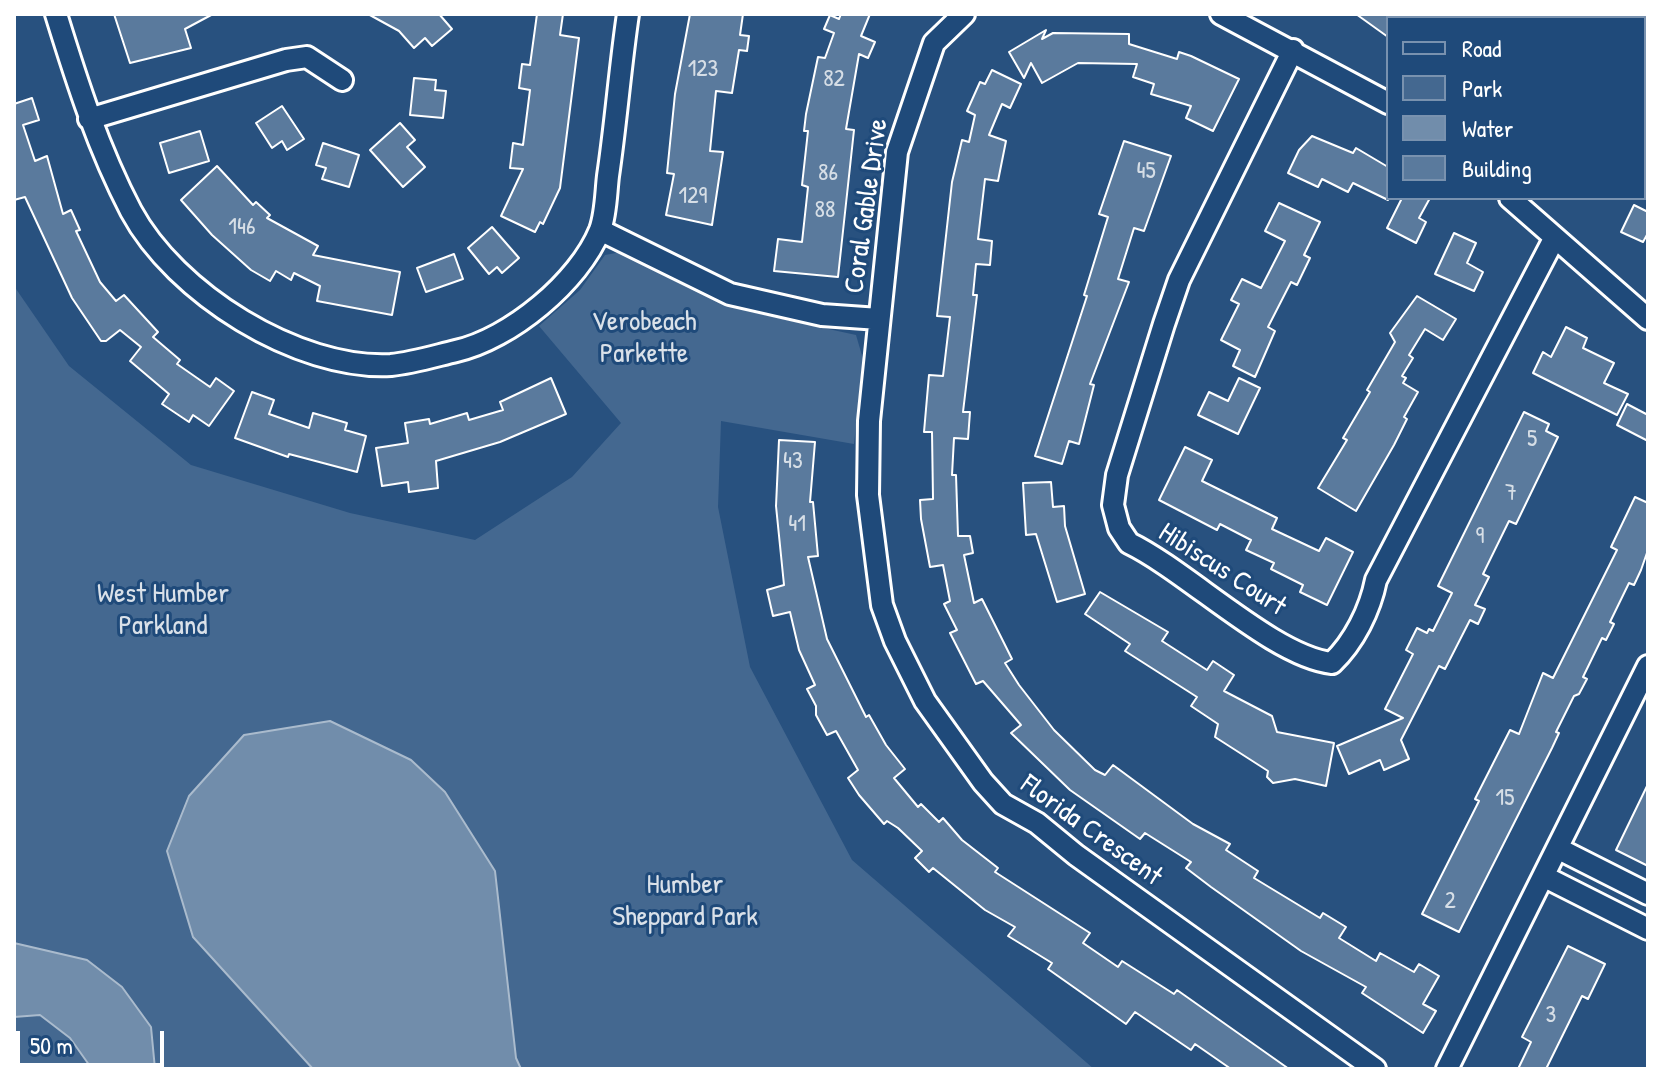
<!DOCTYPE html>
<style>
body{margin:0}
#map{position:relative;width:1662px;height:1083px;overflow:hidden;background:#28517f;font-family:"Patrick Hand",sans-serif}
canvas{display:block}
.frame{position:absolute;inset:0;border:16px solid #fff;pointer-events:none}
.legend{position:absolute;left:1386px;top:16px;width:260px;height:184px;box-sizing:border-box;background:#1f4a7a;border:2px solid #7992af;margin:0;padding:10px 14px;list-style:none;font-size:24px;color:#fff}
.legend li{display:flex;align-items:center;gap:16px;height:40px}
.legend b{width:40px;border:2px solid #7992af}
.scale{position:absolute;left:16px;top:1031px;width:148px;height:36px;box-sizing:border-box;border:4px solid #fff;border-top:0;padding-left:10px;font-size:24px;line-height:28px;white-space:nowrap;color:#fff;-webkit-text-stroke:6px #1f4a7a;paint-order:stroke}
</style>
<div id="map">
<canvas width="1662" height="1083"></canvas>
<div class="frame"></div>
<ul class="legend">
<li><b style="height:10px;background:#1f4a7a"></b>Road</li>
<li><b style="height:22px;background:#446890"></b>Park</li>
<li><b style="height:22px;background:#718dab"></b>Water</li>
<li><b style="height:22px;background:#5a7a9d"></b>Building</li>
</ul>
<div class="scale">50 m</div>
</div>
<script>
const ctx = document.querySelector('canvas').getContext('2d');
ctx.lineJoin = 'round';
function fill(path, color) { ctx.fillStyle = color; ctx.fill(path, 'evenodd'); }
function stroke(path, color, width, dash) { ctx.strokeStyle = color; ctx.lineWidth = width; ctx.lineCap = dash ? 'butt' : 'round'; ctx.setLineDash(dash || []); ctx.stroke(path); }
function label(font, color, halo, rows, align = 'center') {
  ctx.font = font + ' "Patrick Hand",sans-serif'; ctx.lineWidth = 6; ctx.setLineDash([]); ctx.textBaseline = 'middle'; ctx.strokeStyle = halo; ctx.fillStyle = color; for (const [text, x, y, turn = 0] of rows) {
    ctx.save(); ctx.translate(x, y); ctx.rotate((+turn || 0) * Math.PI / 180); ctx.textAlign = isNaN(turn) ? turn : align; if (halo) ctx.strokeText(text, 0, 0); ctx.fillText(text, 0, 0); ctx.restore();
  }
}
const green = new Path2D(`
 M627 251 746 311 856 335 863 359 854 444 721 421 718 507 750 667 852 860 1094 1069H155L151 1027 87 960 14 943V286L69 366 191 465 350 513 475 540 572 477 621 423 539 326 580 290 605 255Z
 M14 984 40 1015 70 1038 92 1069H14Z`);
const water = new Path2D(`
 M330 721 411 760 445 792 495 871 516 1058 521 1069H313L193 937 167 851 189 796 244 735Z
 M14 943 87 960 122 987 151 1027 155 1069H92L70 1038 40 1015 14 1017Z`);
const building = new Path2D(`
 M114 14H213L185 29 191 48 130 63Z
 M368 14H439L452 29 432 46 425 38 414 48 399 31Z
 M537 14H563L560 35 579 38 560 188 543 224 540 222 535 232 501 216 523 169 510 168 513 143 523 145 530 90 519 88 522 64 530 65Z
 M690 14H743L740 35 749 36 747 51 739 50 732 93 716 91 710 151 723 152 712 225 666 215 674 174 667 173 675 94Z
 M841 14H870L861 36 875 42 868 58 859 54 846 129 854 130 838 277 774 271 778 239 802 242 808 187 802 185 808 131H804L806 114 818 57 825 58 834 33 824 29 830 15 839 19Z
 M1356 14H1388V37Z
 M1046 30 1042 39 1053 33 1129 34V44L1177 59 1179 52 1191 56 1239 79 1213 131 1186 118 1191 106 1151 94 1154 84 1133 77 1137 64 1078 63 1042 83 1031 63 1024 78 1009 52Z
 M992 70 1021 84 1010 108 1002 104 989 135 1006 141 998 181 985 179 978 239 992 241 990 265 976 264 973 295H977L963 412H970L968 439 954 438 952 475H956L958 536H970L973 553 964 555 974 603 982 599 1012 659 1005 663 1019 685 1054 730 1095 770 1105 775 1113 765 1193 824 1230 844 1226 850 1258 871 1254 878 1320 918 1323 913 1346 927 1339 938 1376 961 1380 953 1414 972 1419 964 1439 976 1423 1004 1436 1011 1423 1033 1362 993 1366 987 1301 951 1211 887 1186 868 1191 862 1145 833 1140 839 1070 790 1011 733 1021 725 983 681 976 684 950 633 957 630 944 604 950 601 943 565 930 567 921 519 920 500 933 499 932 432H924L926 409 929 375 943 376 950 317 937 316 952 182 962 140 969 142 975 115 967 111 980 82 985 84Z
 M414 78 436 80 435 90 446 91 443 118 410 115Z
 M32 98 39 120 23 125 35 161 47 156 63 214 71 210 80 230 76 231 100 282 116 301 124 295 158 332 153 337 180 360 177 364 210 387 216 378 234 391 209 426 193 415 189 422 162 404 169 394 130 361 141 347 120 330 106 341H101L72 298 25 197 14 200V104Z
 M282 106 304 139 287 150 282 141 272 148 256 123Z
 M400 123 415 140 407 147 425 167 403 187 370 150Z
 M200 131 209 161 169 173 160 143Z
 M1312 136 1353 153 1356 148 1388 167V200L1353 183 1348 192 1322 179 1318 187 1288 173 1299 150Z
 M1124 141 1171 156 1144 231 1134 228 1118 279 1129 282 1090 384 1094 385 1079 444 1069 441 1062 464 1035 456 1087 296 1084 295 1108 217 1099 214Z
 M323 143 359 155 349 187 322 179 326 168 316 165Z
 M217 166 253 205 256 202 270 215 267 218 318 246 313 255 400 272 392 315 317 301 320 286 294 273 291 280 276 271 270 281 251 270 212 235 181 200Z
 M1402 198H1430L1419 218 1426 222 1416 243 1387 228Z
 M1279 203 1320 222 1304 255 1310 258 1297 285 1291 282 1268 327 1275 331 1255 377 1233 366 1240 350 1221 340 1239 304 1231 300 1242 279 1261 288 1285 241 1265 231Z
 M1634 205 1648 212V233L1643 242 1621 232Z
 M492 227 519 258 502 273 497 267 489 274 468 248Z
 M1454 233 1476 243 1467 263 1483 272 1474 291 1435 274Z
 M454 254 463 279 426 292 417 268Z
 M1417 296 1456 319 1443 340 1425 329 1409 355 1413 358 1402 376 1406 378 1403 383 1418 392 1404 417 1407 419 1394 445 1356 511 1318 488 1347 440 1343 438 1370 392 1367 390 1395 342 1390 333Z
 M1566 327 1587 338 1583 348 1614 363 1604 383 1628 394 1617 415 1533 373 1543 352 1551 357Z
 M551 378 566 414 500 442 436 461 438 488 409 492 408 482 382 486 376 448 408 443 405 423 429 419 430 424 467 413 469 420 503 410 500 402Z
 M1239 378 1260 388 1238 434 1198 415 1209 392 1228 401Z
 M252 392 274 400 269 414 309 428 313 413 347 423 345 430 366 436 357 472 289 454 288 457 235 438Z
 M1627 404 1648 415V441L1617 425Z
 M1524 412 1549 424 1546 431 1558 437 1516 524 1509 521 1483 574 1489 577 1475 605 1485 609 1478 624 1470 620 1445 669 1439 666 1401 740 1409 759 1384 770 1380 760 1349 774 1337 746 1403 718 1385 709 1413 654 1406 650 1417 628 1427 633 1429 629 1433 631 1452 593 1438 586Z
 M779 440 815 442 810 502H813L818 556 808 557 827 639 866 717 869 715 886 745 905 769 894 778 918 807 921 804 939 822 943 818 962 840 998 868 995 872 1090 933 1083 943 1118 967 1122 961 1174 994 1177 990 1289 1069H1231L1195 1044 1191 1050 1135 1012 1126 1024 1048 969 1052 963 1008 936 1015 927 985 910 933 868 929 872 915 858 922 851 898 828 887 821 884 824 859 795 848 778 858 770 836 731 827 735 816 715V706L807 689 815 685 799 650 790 612 773 616 767 590 784 585 776 506Z
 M1185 447 1212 460 1202 481 1277 518 1272 529 1319 551 1326 538 1353 552 1327 605 1300 592 1303 585 1271 569 1274 563 1246 550 1251 540 1220 524 1217 530 1159 500Z
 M1051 482 1053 507 1064 506 1065 526 1085 594 1057 602 1036 534 1026 535 1023 483Z
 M1635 497 1648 503V550L1641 570 1634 585 1629 583 1610 622 1614 624 1606 640 1602 638 1583 677 1587 679 1579 694 1574 696 1556 732 1559 733 1552 748 1459 932 1422 914 1479 801 1475 799 1510 730 1519 734 1543 673 1553 678 1617 550 1611 547Z
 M1100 592 1168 632 1162 641 1207 670 1213 661 1234 675 1224 691 1272 716 1277 732 1334 743 1326 786 1295 779 1273 783 1267 777 1268 771 1215 737 1218 724 1191 706 1197 697 1125 651 1130 644 1085 614Z
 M1648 784V866L1616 850Z
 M1568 946 1605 964 1588 999 1582 996 1546 1069H1518L1531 1042 1522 1037Z`);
const minor = new Path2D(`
 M56 14C77 82 98 148 131 211 175 293 297 370 391 365 412 363 435 356 456 351 510 339 579 282 600 230 606 214 606 193 608 176 616 122 620 68 628 14
 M964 14 934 43 897 152 869 421 868 495 882 605 895 641 925 701 983 782 1003 804 1037 823 1076 855 1375 1069
 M1221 14 1388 103
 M1511 18 1513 14
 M1293 50 1179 280 1164 324 1117 475 1113 505 1119 528 1129 543C1187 571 1274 657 1332 663 1354 642 1370 610 1376 580L1554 239
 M89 119 286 60 307 57 342 80
 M1510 198 1648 319
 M600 230 730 294 822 315 879 319
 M1559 849 1648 894
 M1545 877 1648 929
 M1447 1069 1648 666`);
const numberNames = [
 ["123",703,70],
 ["82",834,80],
 ["45",1146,172],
 ["86",828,174],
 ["129",693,197],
 ["88",825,211],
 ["146",242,228],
 ["5",1532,440],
 ["43",793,462],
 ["7",1511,494],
 ["41",797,525],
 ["9",1480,537],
 ["15",1505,799],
 ["2",1450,902],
 ["3",1551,1016]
];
const streetNames = [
 ["Coral Gable Drive",867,206,-82],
 ["Hibiscus Court",1222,570,33],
 ["Florida Crescent",1091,831,36]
];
const parkNames = [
 ["Verobeach",644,323],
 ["Parkette",644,355],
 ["West Humber",163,595],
 ["Parkland",163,627],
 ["Humber",685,886],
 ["Sheppard Park",685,918]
];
fill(green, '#446890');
fill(water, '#718dab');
stroke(water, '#aabbcd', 2);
fill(building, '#5a7a9d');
stroke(building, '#fff', 2);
stroke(minor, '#fff', 26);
stroke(minor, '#1f4a7a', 20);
label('24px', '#d6dee6', null, numberNames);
label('28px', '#fff', '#1f4a7a', streetNames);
label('28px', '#dae1e9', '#1f4a7a', parkNames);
</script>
